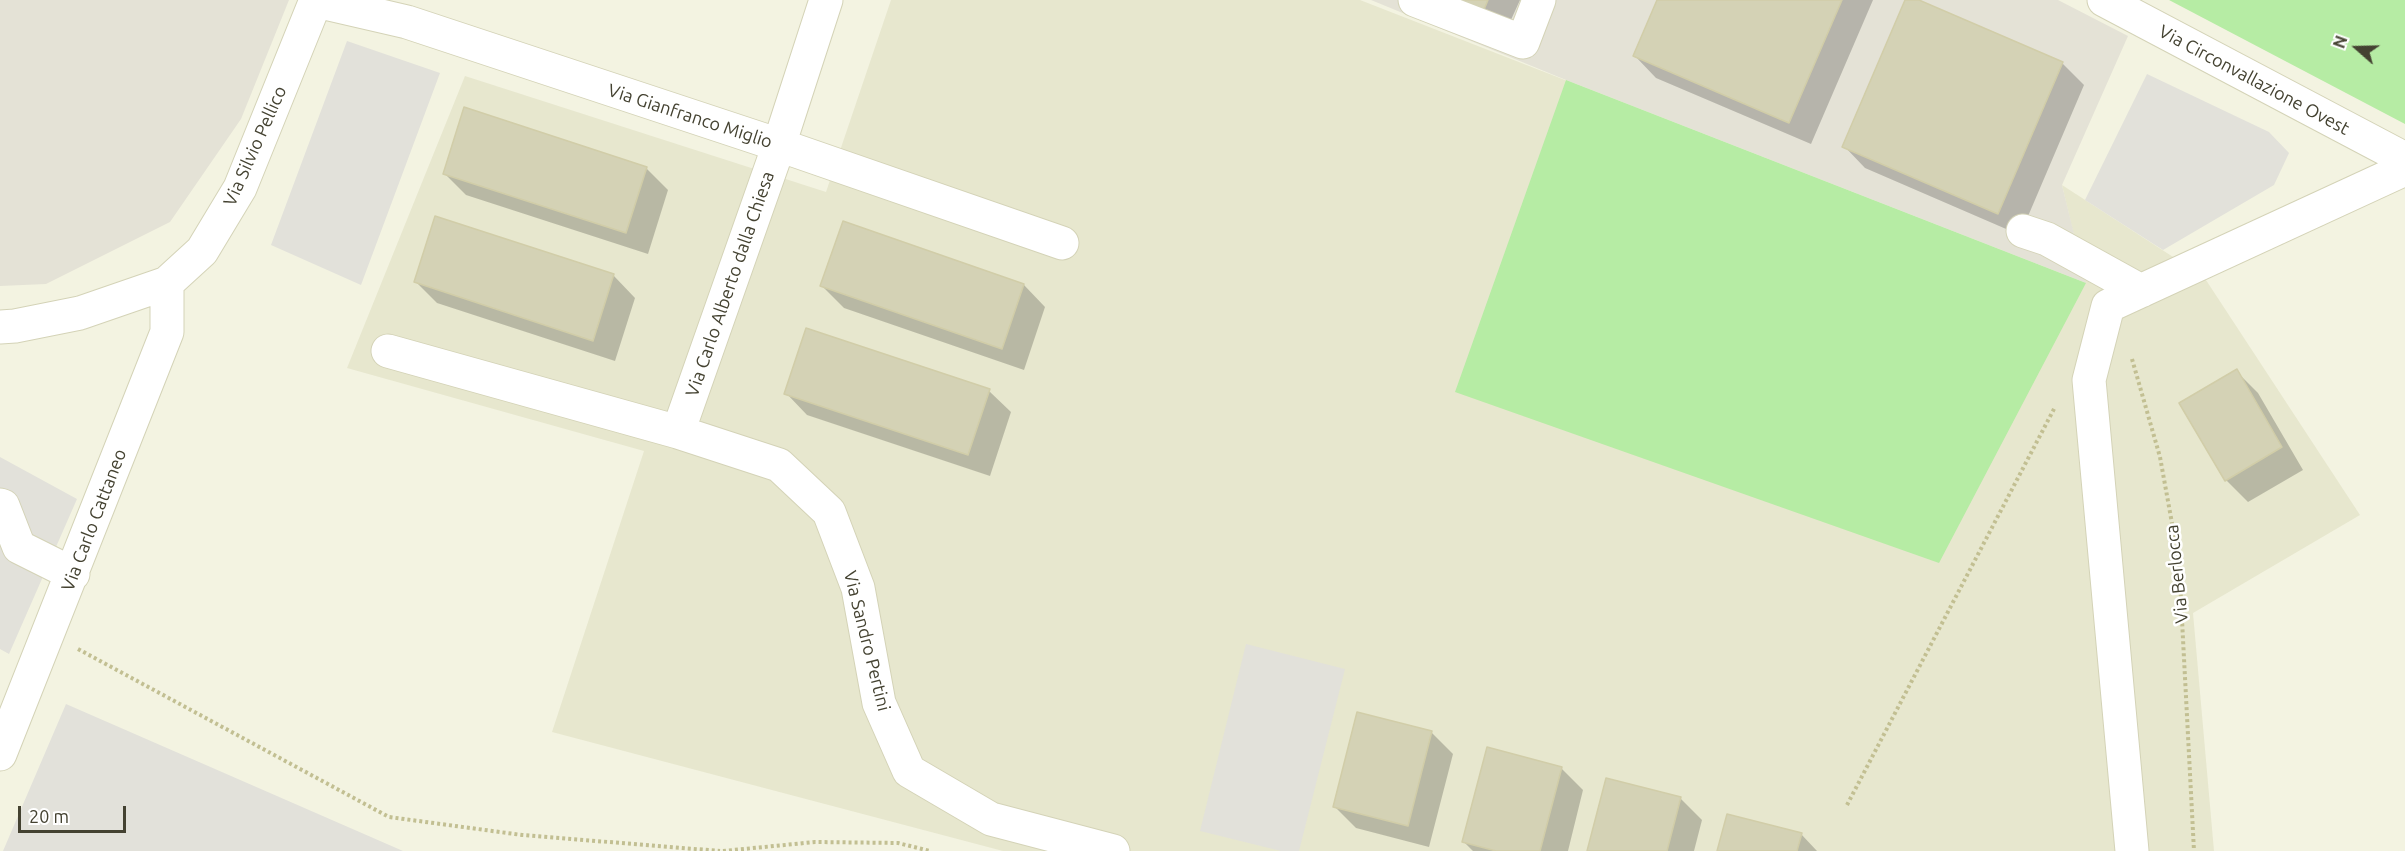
<!DOCTYPE html>
<style>
body{margin:0}
#map{position:relative;width:2405px;height:851px;overflow:hidden;background:#f3f3e1;font-family:Ubuntu,sans-serif}
canvas{display:block}
.north{position:absolute;left:2327px;top:18px;width:60px;height:60px;-webkit-text-stroke:4px #fff;paint-order:stroke;rotate:290deg;font-size:16px;font-weight:700;line-height:24px;text-align:center;color:#444231}
.north::after{content:'';display:block;margin:auto;width:21px;height:27px;background:#444231;clip-path:polygon(50% 0,100% 100%,50% 72%,0 100%)}
.scale{position:absolute;left:18px;top:806px;width:108px;height:27px;box-sizing:border-box;border:3px solid #444231;border-top:0;padding-left:8px;font-size:18px;line-height:21px;white-space:nowrap;color:#444231;-webkit-text-stroke:4px #fff;paint-order:stroke}
</style>
<div id="map">
<canvas width="2405" height="851"></canvas>
<div class="north">N</div>
<div class="scale">20 m</div>
</div>
<script>
const ctx = document.querySelector('canvas').getContext('2d');
ctx.lineJoin = 'round';
function fill(path, color) { ctx.fillStyle = color; ctx.fill(path, 'evenodd'); }
function stroke(path, color, width, dash) { ctx.strokeStyle = color; ctx.lineWidth = width; ctx.lineCap = dash ? 'butt' : 'round'; ctx.setLineDash(dash || []); ctx.stroke(path); }
function label(font, color, halo, rows, align = 'center') {
  ctx.font = font + ' Ubuntu,sans-serif'; ctx.lineWidth = 5; ctx.setLineDash([]); ctx.textBaseline = 'middle'; ctx.strokeStyle = halo; ctx.fillStyle = color; for (const [text, x, y, turn = 0] of rows) {
    ctx.save(); ctx.translate(x, y); ctx.rotate((+turn || 0) * Math.PI / 180); ctx.textAlign = isNaN(turn) ? turn : align; if (halo) ctx.strokeText(text, 0, 0); ctx.fillText(text, 0, 0); ctx.restore();
  }
}
const residential = new Path2D(`
 M891 0H1360L2085 283 2062 185 2204 277 2360 515 2193 613 2214 851H1003L552 732 644 451 347 368 465 76 826 192Z`);
const industrial = new Path2D(`
 M0 0H289L241 119 170 222 46 284 0 286Z
 M1371 0H2058L2128 36 2062 185 2086 283 1566 80Z`);
const green = new Path2D(`
 M2169 0H2405V124Z
 M1566 80 2086 283 1939 563 1455 392Z`);
const parking = new Path2D(`
 M347 41 440 73 361 285 271 245Z
 M2147 74 2269 132 2289 153 2274 185 2163 250 2085 200Z
 M0 457 77 499 9 654 0 649Z
 M1246 644 1345 669 1299 851H1281L1200 831Z
 M66 704 403 851H3Z`);
const shadow = new Path2D(`
 M1432 0H1520L1505 33Z
 M1659 0H1873L1811 144 1656 78 1635 56Z
 M1907 0H1915L2062 63 2084 85 2020 235 1865 168 1844 146Z
 M646 168 668 190 648 254 466 195 444 173Z
 M436 218 614 276 635 298 615 361 437 303 415 281Z
 M844 223 1024 285 1045 307 1024 370 844 308 822 286Z
 M2236 371 2258 393 2303 470 2248 502 2226 480Z
 M989 391 1011 412 990 476 807 415 786 393Z
 M1431 732 1453 754 1429 847 1356 828 1334 806Z
 M1561 768 1583 790 1568 851H1473L1464 842Z
 M1680 798 1702 820 1694 851H1588Z
 M1801 834 1817 851H1719Z`);
const building = new Path2D(`
 M1456 0H1488L1483 12Z
 M1657 0H1842L1789 123 1633 56Z
 M1905 0H1919L2063 62 1998 214 1842 147Z
 M464 107 647 167 626 233 443 174Z
 M435 216 614 274 593 341 414 282Z
 M843 221 1024 284 1002 349 820 286Z
 M806 328 990 389 968 455 784 394Z
 M2237 369 2282 447 2225 481 2179 403Z
 M1357 712 1432 731 1408 826 1333 807Z
 M1487 747 1562 767 1540 851H1496L1462 842Z
 M1606 778 1681 797 1667 851H1587Z
 M1727 814 1802 833 1797 851H1717Z`);
const path = new Path2D(`
 M2132 359 2160 457 2179 562 2194 851
 M78 649 389 817 522 835 720 851
 M1847 805 2055 407
 M723 851 815 842 898 843 930 851`);
const minor = new Path2D(`
 M1415 0 1523 42 1539 0
 M2104 0 2405 159
 M316 1 407 22 779 145 1062 243
 M2023 231 2047 239 2141 291
 M0 327 15 326 80 313 167 283 202 251 240 188 316 0
 M388 351 678 432 779 465 829 512 858 588 879 703 909 771 991 819 1113 851
 M678 432 779 145 826 0
 M0 505 3 506 19 547 73 574
 M0 754 167 332V283
 M2132 851 2089 380 2108 306 2405 169`);
const streetNames = [
 ["Via Circonvallazione Ovest",2254,80,28],
 ["Via Gianfranco Miglio",690,116,18],
 ["Via Silvio Pellico",255,146,-66],
 ["Via Carlo Alberto dalla Chiesa",730,284,-71],
 ["Via Carlo Cattaneo",94,520,-69],
 ["Via Berlocca",2177,574,-96],
 ["Via Sandro Pertini",867,641,76]
];
fill(residential, '#e7e7ce');
fill(industrial, '#e4e2d6');
fill(green, '#b6eca4');
fill(parking, '#e2e1da');
fill(shadow, '#0003');
fill(building, '#d4d2b5');
stroke(building, '#d1cda8', 1.5);
stroke(minor, '#d4d3b7', 35);
stroke(path, '#c2bf92', 4, [3, 3]);
stroke(minor, '#fff', 33);
label('18px', '#444231', '#fff', streetNames);
</script>
